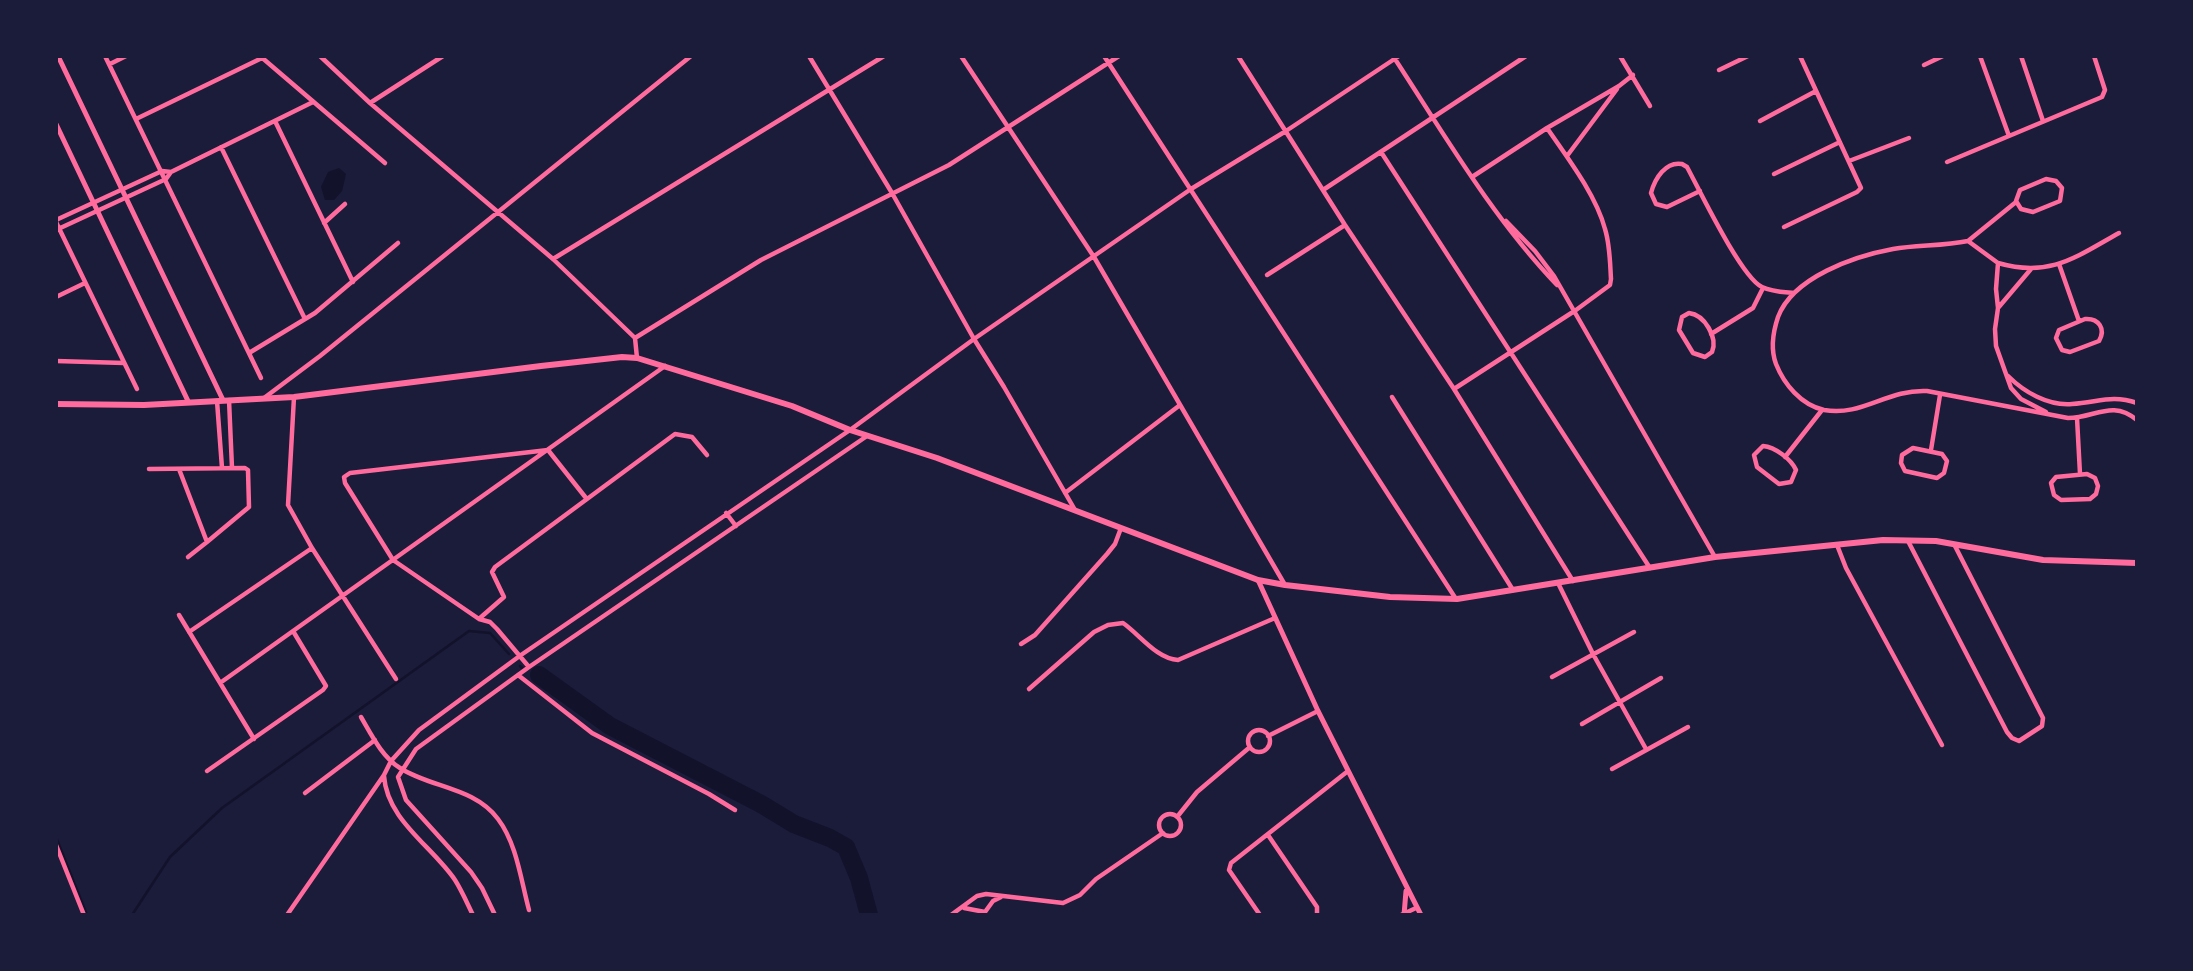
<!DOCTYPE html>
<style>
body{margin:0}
#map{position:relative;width:2193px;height:971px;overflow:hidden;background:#1b1b3a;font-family:"PT Sans Narrow",sans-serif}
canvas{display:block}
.frame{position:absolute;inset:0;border:58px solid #1b1b3a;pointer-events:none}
</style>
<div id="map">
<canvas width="2193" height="971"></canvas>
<div class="frame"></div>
</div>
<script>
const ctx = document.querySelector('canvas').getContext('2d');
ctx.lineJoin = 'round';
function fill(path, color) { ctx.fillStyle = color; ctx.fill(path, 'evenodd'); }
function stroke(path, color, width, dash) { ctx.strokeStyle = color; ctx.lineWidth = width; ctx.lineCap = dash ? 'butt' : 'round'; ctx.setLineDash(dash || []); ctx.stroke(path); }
const water = new Path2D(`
 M339 168 346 174 342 191 334 200H325L321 187 328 172Z`);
const stream = new Path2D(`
 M520 666 522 668
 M534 673 539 675
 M56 837 87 915
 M132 915 170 857 222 808 469 631 490 633 509 654`);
const river = new Path2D(`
 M539 675 610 726 761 804 794 824 830 838 846 847 859 878 869 915`);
const minor = new Path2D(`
 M105 56 261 378
 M260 56 385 163
 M320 56 370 103 553 259 635 338 637 358
 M809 56 892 193 974 339 1004 387 1075 510
 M961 56 1094 257 1285 585
 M1104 56 1456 599
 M1238 56 1345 225 1454 389 1573 581
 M1393 56C1444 134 1492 217 1557 285
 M1620 56 1650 106
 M1980 56 2009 136
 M2021 56 2043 121
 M110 64 126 56
 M1924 65 1943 56
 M1719 70 1748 56
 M370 103 443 56
 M136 119 262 58
 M275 121 353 282
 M1760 121 1816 91
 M221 147 305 319
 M1381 152 1650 568
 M1567 156 1617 89
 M1849 161 1909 138
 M1947 162 2102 97 2105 90 2094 56
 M1774 174 1840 142
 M1472 177 1547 128 1619 86 1633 75
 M2046 179 2056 181 2062 188 2060 201 2033 212 2021 209 2016 201 2020 190Z
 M1323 190 1526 56
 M1700 191 1667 207 1656 204 1651 193C1655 178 1666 161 1682 164L1687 167C1700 191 1741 277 1762 287 1772 292 1783 292 1794 293
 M56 220 162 171 171 172
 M1506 221 1535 251 1554 276 1715 557
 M56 222 137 389
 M324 223 345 204
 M1784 227 1857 192 1861 188 1800 56
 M56 230 166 179 171 172 313 102
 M1968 241 2016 202
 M553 259 884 56
 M1998 263C2050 278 2076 257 2119 233
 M2059 264 2079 321
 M2031 269 1998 308 1995 329 1996 346 2011 388 2021 399 2046 412
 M1267 275 1345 225
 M56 297 85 283
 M1998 308 1996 289 1998 263 1968 241C1943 246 1918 245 1893 249 1855 256 1793 277 1778 317 1773 332 1770 348 1776 364 1784 384 1801 405 1824 410 1862 417 1887 389 1927 391L2068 418C2095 418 2112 399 2137 420
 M1689 313C1705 315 1718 338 1712 352L1705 357 1693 353 1679 330 1682 317Z
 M2085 319C2099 318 2106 329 2099 341L2070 352 2062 350 2056 338 2059 330Z
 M1711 334 1753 308 1763 288
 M635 338 761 260 949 165 1119 56
 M249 353 315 313 398 243
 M56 361 124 363
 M2008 376C2024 392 2048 406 2072 404 2097 403 2111 394 2137 403
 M1454 389 1576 310 1610 285 1611 279C1610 263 1610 245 1605 229 1596 195 1567 157 1547 128
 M294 397 288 505 312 548 396 679
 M1392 397 1513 590
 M264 398 320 356 691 56
 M229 400 232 468
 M217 401 222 468
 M2077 418 2080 474
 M1763 446C1775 447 1791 459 1796 470L1791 482 1779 484 1757 467 1754 455Z
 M1913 448 1942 454 1947 461 1944 473 1937 478 1905 471 1901 463 1902 455Z
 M1931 450 1940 395
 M1785 457 1822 410
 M149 469 245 468 248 470 249 507 207 542
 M179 469 207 542 188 557
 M2087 474 2095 478 2098 486 2096 494 2090 499 2061 500 2054 495 2051 483 2056 477Z
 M1065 493 1180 405
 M726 513 736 526
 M1908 541 2007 732 2012 738 2019 741 2042 726 2043 718 1955 546
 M1837 545 1846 568 1942 745
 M1558 583 1593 654 1646 749
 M179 615 254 739
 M480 618 504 597 492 572 495 567 675 434 692 437 707 455
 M189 632 312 548
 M1021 644 1035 635 1107 554 1115 544 1121 528
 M529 667 497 629 490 622 479 619 393 560 345 483 344 477 350 473 548 450 586 498
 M518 675 592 733 709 794 735 810
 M1552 677 1634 632
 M220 683 665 366
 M1029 689 1094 632 1108 625 1123 623C1140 635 1157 659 1178 660L1275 618
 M361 717C371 734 382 757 400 768 431 788 474 787 498 819 517 844 521 881 529 910
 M1582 724 1661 678
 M1248 741a11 11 0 1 1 22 0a11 11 0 1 1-22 0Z
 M1268 736 1318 711
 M1612 769 1688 727
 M207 771 323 690 326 686 293 631
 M384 776C387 820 432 846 455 880 462 891 467 903 473 915
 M305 793 375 740
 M1159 825a11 11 0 1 1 22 0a11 11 0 1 1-22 0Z
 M1177 817 1197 792 1250 747
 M1268 835 1317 907V915
 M56 845 84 915
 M964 908 985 912 993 901 1001 897
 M287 915 384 775 391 761 419 730 521 655 850 430 974 339 1191 189 1286 131 1399 56
 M495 915 482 888 471 872 406 800 398 777 416 749 529 667 867 436
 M951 915 977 896 986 894 1063 903 1080 895 1096 879 1163 833
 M1260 915 1229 870 1231 863 1348 771
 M1401 915 1416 908`);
const tertiary = new Path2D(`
 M58 56 223 400
 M56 124 188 401
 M1258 580 1318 711 1421 915
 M1404 915 1406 891`);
const secondary = new Path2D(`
 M56 404 144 405 294 397 541 366 622 357 637 358 792 406 850 430 937 458 1258 580 1285 585 1390 597 1457 599 1715 557 1883 540 1936 541 2043 560 2137 563`);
fill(water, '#12122b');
stroke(stream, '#12122b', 2.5);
stroke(river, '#12122b', 18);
stroke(minor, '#ff6b9d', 4.5);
stroke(tertiary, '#ff6b9d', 5);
stroke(secondary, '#ff6b9d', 6);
</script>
